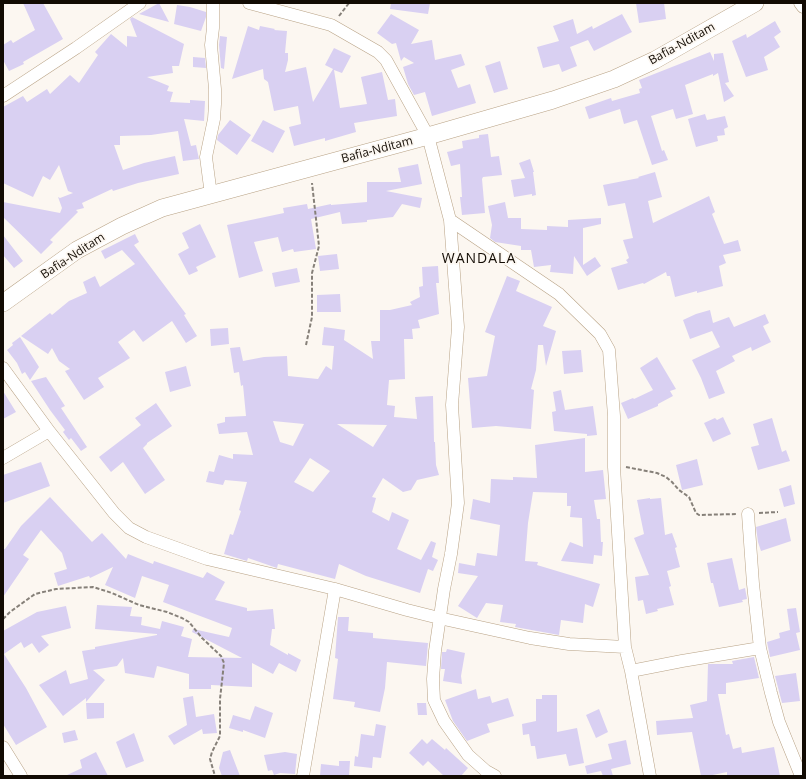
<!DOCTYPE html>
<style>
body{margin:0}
#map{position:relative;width:806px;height:779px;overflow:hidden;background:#fcf7f1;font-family:"Open Sans",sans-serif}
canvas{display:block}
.frame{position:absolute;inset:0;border:4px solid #120b03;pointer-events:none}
</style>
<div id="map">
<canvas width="806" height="779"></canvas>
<div class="frame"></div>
</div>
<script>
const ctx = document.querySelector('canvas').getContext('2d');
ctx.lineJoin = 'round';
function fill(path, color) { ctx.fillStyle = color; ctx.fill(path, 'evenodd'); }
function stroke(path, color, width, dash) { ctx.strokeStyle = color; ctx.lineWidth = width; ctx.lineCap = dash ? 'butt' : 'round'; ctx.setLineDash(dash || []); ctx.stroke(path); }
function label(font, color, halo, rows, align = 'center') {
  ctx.font = font + ' "Open Sans",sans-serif'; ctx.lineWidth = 3.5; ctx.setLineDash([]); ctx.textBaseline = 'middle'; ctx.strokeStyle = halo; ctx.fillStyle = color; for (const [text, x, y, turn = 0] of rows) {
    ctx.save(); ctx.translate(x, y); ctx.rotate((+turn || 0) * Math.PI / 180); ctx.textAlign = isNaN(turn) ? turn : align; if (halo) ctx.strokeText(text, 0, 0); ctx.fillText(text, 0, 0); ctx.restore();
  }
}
const building = new Path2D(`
 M23 3H43L63 39 23 62 24 64 9 71 3 60V45L11 40 13 43 35 30Z
 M159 3 169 22 139 14Z
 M391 3H430L428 14 390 9Z
 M636 3H664L666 19 639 23Z
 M177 5 190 7 206 12V17L201 31 174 24Z
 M391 14 419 30 411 44 432 40 435 60 461 54 465 65 451 70 458 88 470 84 476 103 432 116 425 92 414 95 408 84 403 67 414 63 404 57 401 61 396 43 392 44 377 33Z
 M622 14 632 32 594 51 588 40 570 47 577 66 562 72 559 64 543 68 537 47 559 41 553 26 573 19 577 34 592 26 593 29Z
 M132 17 184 44 179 66H172L173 73 147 77 169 86 167 91 173 92 170 102 190 103V100L205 101 204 121 184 119 191 146 196 145 199 159 183 161 178 131 151 135 120 136V145H114L123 170 144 163 175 156 179 174 138 183 113 191 112 189 82 203 84 208 76 210 78 212 50 240 53 242 41 254 3 217V202L60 213 62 208 58 197 60 198 73 193 68 191 59 165 50 180 43 176 33 197 3 183V107L23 96 27 102 47 89 50 94 70 75 79 83 98 55 95 52 111 34 127 47V36L137 37 130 19Z
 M775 21 781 32 774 37 780 47 764 57 768 70 746 77 732 41 746 34 747 38Z
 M248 26 259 30 260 26 275 29 274 30 287 31 285 53H288V60L285 72 306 67 313 102 333 69 325 65 334 48 351 56 342 73 334 70 340 108 367 104 361 77 382 72 388 100 395 99 397 116 354 123 356 132 325 141V138L294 146 289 127 301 124 298 106 274 111 268 82 264 79 263 69 232 79Z
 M220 36 227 37 224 69 221 68 219 45Z
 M710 52 714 61V54L723 53 729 82 725 83 734 96 724 102 718 73 713 76V74L685 85 693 114 676 119 673 109 651 116 662 151 664 150 668 160 652 165 637 120 624 124 620 109 589 119 585 107 611 98 612 101 640 93 639 89 642 88 639 80Z
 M193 57 205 58 206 68 193 67Z
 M500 61 508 89 494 93 485 66Z
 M705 114 707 120 725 116 728 127 724 129 725 135 717 136 718 141 696 147 688 119Z
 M230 120 251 135 237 155 217 140 218 135Z
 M263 120 285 131 273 153 251 141Z
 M488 134 491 157 499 156 502 175 483 177 482 179 485 213 462 215 460 197H462L460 164 451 166 447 152 463 148 462 141 479 138V135Z
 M530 159 534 172H533L536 195 532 196V194L514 197 511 180 525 178 519 163Z
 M418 164 422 184 386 191 422 198 420 208 402 204 393 217 367 220V222L342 224 340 212 311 219 316 249 294 252 293 249 282 252 278 237 254 242 263 271 239 278 227 225 284 213 283 208 307 204 308 209 331 204V205L367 202V182H401L398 168Z
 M655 172 662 197 648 201 653 223 709 196 715 212 712 214 724 244 738 240 741 251 723 255 726 263 719 266 723 286 697 293V291L675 297 670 276H667L666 272 644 284 643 283 618 290 611 268 628 263 626 260 629 258 623 240 633 238 625 203 608 206 603 185 639 178 638 177Z
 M505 202 508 218H521V229L547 230V226L568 227V220L601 218V224L583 228V265L595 257 601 266 587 276 574 256 573 274 550 272 551 265 534 267 531 250H521V246L495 242 490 238 492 225 488 206Z
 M200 224 216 257 196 267 198 271 189 275 178 254 189 248 182 233Z
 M135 234 139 242 134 245 186 314 184 315 197 336 186 343 172 321 143 342 134 330 118 342 130 358 98 378 104 387 84 400 65 371 70 369 59 361 52 348 48 354 21 336 50 313 52 315 69 301 87 293 83 282 95 276 100 287 135 264 122 250 105 259 101 251Z
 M3 235 23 261 14 268 3 255Z
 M337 254 339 269 320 271 318 256Z
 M438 266 439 283H436L439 314 418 320 420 328 412 329 413 339H404L405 379 389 380 387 405 395 406 394 417 417 419 415 397 433 396 434 442H435L436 465 439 475 417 480 411 490 403 492 383 478 372 497 376 498 372 512 389 521 392 512 409 520 397 549 421 560 431 541 436 543 432 557 438 560 433 571 428 569 420 593 366 576 339 564 335 579 278 564 277 568 248 558 247 561 224 554 230 534 233 535 241 511 239 510 247 482 225 480 223 485 206 482 209 471 214 472 219 455 233 459V454L253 455 247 432 219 434 217 424 225 422V417L246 416 243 385 241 386 239 372 234 373 230 348 240 347 243 361 264 357 287 356 288 376 318 379 326 366 332 370 334 346 322 345 324 327 345 330 344 340 373 359 371 341H380V310H390L412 305 410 302 420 297 419 287 423 286 422 267ZM273 421 304 424 293 446 280 442ZM337 424 387 425 373 447ZM310 458 330 471 313 492 294 482Z
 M297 268 300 282 275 287 272 273Z
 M507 276 520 281 516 291 552 307 543 326 556 331 546 366 543 345H538L536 370 531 389 534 390 531 429 496 426 472 428 468 378 487 376 495 336 485 332Z
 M340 294 341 312H317V295Z
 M710 310 713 323 729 317 734 327 765 314 769 323 763 326 771 342 752 351 751 347 732 356 735 361 716 371 725 393 709 399 701 378 692 360 720 347 712 331 690 339 683 320 696 314Z
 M228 328 229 344 211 346 210 329Z
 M20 337 39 367 30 380 25 372 22 374 17 363 7 350 13 345 12 343Z
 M581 350 583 372 564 374 562 351Z
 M657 357 676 389 670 391 673 396 658 404V406L628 419 621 403 633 398 634 399 653 390 640 368Z
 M186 366 191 386 170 392 165 372Z
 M46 377 65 406 61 408 87 447 81 451 71 438 69 440 63 432 65 430 50 410 31 381Z
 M561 390 565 410 593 406 597 435 587 436V434L554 431 552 412 556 411 553 392Z
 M3 391 16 412 3 419Z
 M156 403 172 426 147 443V444L143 448 165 480 145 494 123 462 111 472 99 457 141 425 135 418Z
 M723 417 731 434 713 442 704 423 715 418 717 420Z
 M772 418 782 452 786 450 790 461 758 470 751 447 759 445 753 424Z
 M585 438V472L603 470 606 499 594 500 597 519H600L601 542H603L602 556 594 555 593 564 561 561 570 542 583 547 582 518 570 517 571 506H567V493L533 492 528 523 525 561 538 562 537 565 600 584 593 607 585 604 583 623 561 620 559 635 515 627 516 624 500 622 503 605 486 603 477 618 458 606 478 576 458 573 459 563 475 566 477 553 497 556 500 525 470 519 473 499 490 503 491 479 513 480V477L537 478 535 445Z
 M697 459 703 485 682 490 676 465Z
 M41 462 50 486 3 503V475Z
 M791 485 795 504 784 507 779 489Z
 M50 497 92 542 102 533 126 559 128 554 153 564 154 561 203 578 207 572 225 582 215 600 247 608V611L273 609 275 629H272L270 645 288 655V653L301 660 296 672 279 663 273 674 252 663V687L211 685V689H189V674L157 666 154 678 125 673 123 658 117 666 93 670 105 680 86 702V698L63 716 39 685 66 670 70 684 88 679 82 651 95 649V647L157 635V634L95 629 97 605 132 607 130 616 142 617 141 625 160 629 162 621 184 627 181 636 192 639 188 657 242 658 192 632 193 629 229 637 232 628 163 602 169 585 142 576 135 598 105 585 113 567 90 578 89 576 58 586 54 573 67 569 62 553 41 530 23 555 29 559 3 597V549H5L21 526Z
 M650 498V499L661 498 665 535 672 533 677 547 675 548 680 567 667 571 671 586 669 587 674 605 657 609 658 611 646 614 643 600 638 601 635 577 649 575 634 538 644 534 637 500Z
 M786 518 791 541 761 551 758 542 756 527Z
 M732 558 739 590 745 588 747 599 742 600 743 602 719 607 713 583H711L707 563Z
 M66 606 71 628 41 636 49 645 39 653 32 643 24 648 21 642 4 654 26 688 47 727 16 745 3 724V631L37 612Z
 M796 608 800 632 796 633 800 650 770 657 767 642 780 638 779 633 790 630 787 609Z
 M338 617H349L348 631 373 633V638L428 643 426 666 387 662 385 688 380 712 354 707 355 702 333 699 338 659 335 658Z
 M447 649 465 653 461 676 462 684 443 681 445 669H441L442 652H446Z
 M754 657 759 678 726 683V694H718L726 735 729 734 733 749 741 747 742 753 774 747 780 776H727V772L708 776H701L692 732 657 735 656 721 693 718 690 705 707 701 708 664H733L732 661Z
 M796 673 800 701 782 703 775 676Z
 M476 689 478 699 490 696 492 703 508 698 514 716 487 724 490 732 467 741 453 721 445 700Z
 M542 695H557V732L577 728 584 763 569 766 566 754 537 759 535 746H531L529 734 523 735 522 724 536 721V699H542Z
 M193 696 196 717 214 714 217 733 203 734 202 729 174 745 168 736 187 725 183 698Z
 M86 703H104V718L87 719Z
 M417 703H426L427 715H418Z
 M255 706 273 713 265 738 243 730V732L229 728 233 715 250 720Z
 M599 709 608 732 596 738 586 715Z
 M376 724 386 726 381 758 373 757 372 768 354 766 355 756 358 757 361 734 374 736Z
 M75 730 78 740 64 743 62 733Z
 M134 733 144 761 126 768 116 742Z
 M422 739 427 744 432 739 445 750 446 748 468 768 461 776H444L428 761 423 766 409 753Z
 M626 740 631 764 611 769 613 776H603L601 771 587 774 585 766 612 759 608 744Z
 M230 750 240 776H222L219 768 223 752Z
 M96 752 108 776H65L82 768 80 760Z
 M285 752 297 754 295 774 280 773 274 775 272 770 268 771 264 755Z
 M339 761H350L349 776H320L321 764 339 766Z`);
const path = new Path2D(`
 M339 16 349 3
 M306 345 312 317V273L319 246 312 183
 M626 467 657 473 666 477 672 482 679 490 689 497 696 513 699 515 737 514
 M759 513 778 512
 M3 619 10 612 35 594 56 589 93 587 112 593 139 605 167 612 182 618 189 622 202 638 221 656 224 663 220 699V736L212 752 210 759 215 776`);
const minor = new Path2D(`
 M249 3 331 25 378 52 386 60 428 136 450 220 458 327 452 405 458 503 451 554 444 589 435 651 433 679 434 700 444 721 468 755 486 771 495 776
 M800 3 803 7
 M3 96 76 48 140 3
 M211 195 206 157 214 119 215 104V89L211 45 213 28V3
 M450 220 559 294 600 334 609 350 614 416V467L625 647 631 671 650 776
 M3 368 49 431 3 458
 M49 431 114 513 129 528 146 537 207 559 335 589 407 610 439 618 530 638 569 644 625 647
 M748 514 753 584 760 648 771 693 779 722 801 776
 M631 671 682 661 760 648
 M3 747 21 776
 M303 776 335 589`);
const secondary = new Path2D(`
 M3 303 77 250 122 226 162 208 428 136 553 100 614 79 655 60 755 3`);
const streetNames = [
 ["Bafia-Nditam",682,44,-29],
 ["Bafia-Nditam",377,150,-15],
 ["Bafia-Nditam",73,256,-33]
];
const quarterNames = [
 ["WANDALA",479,259]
];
fill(building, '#d9d0f2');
stroke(minor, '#b8a285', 13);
stroke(secondary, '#b8a285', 18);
stroke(path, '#868079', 2, [4, 2]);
stroke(minor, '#fff', 12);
stroke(secondary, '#fff', 17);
label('12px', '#120b03', '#fcf7f1', streetNames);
ctx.letterSpacing = '1px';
label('14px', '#120b03', '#fcf7f1', quarterNames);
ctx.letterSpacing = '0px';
</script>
